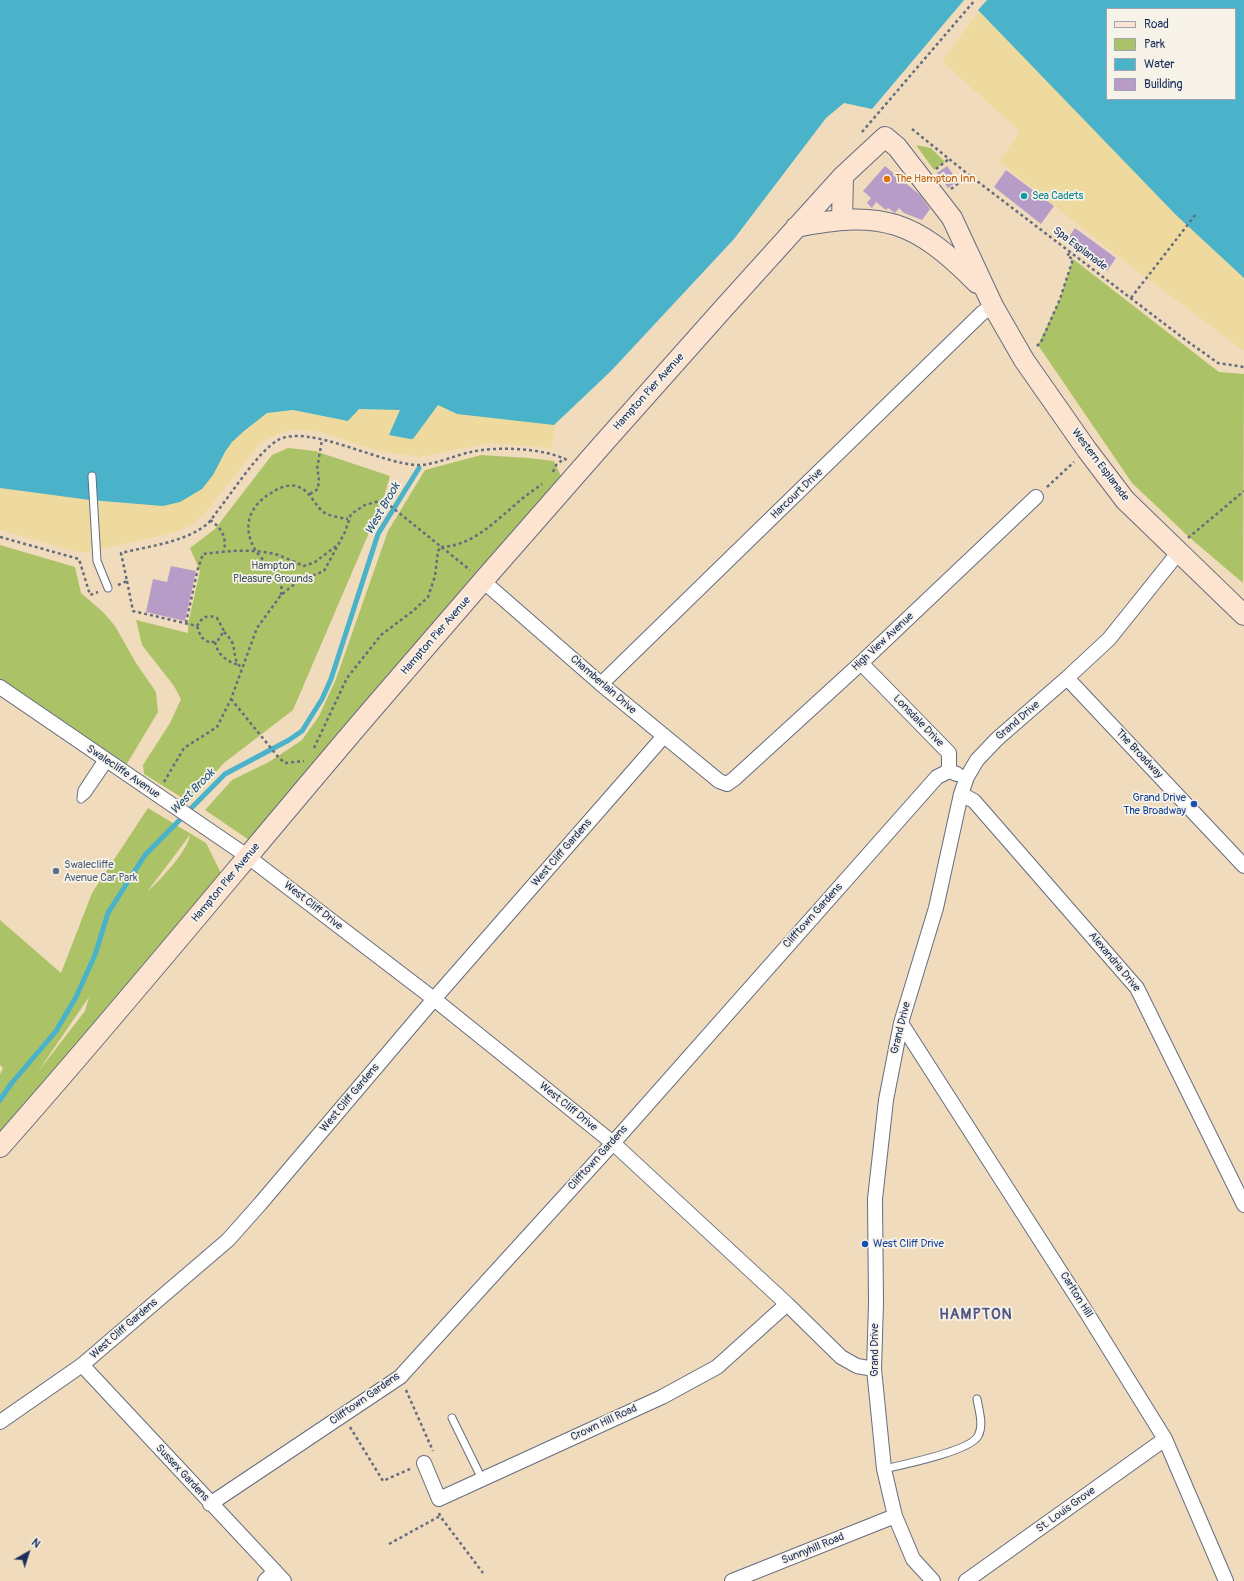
<!DOCTYPE html>
<style>
body{margin:0}
#map{position:relative;width:1244px;height:1581px;overflow:hidden;background:#f0dcbc;font-family:Pangolin,sans-serif}
canvas{display:block}
.legend{position:absolute;left:1106px;top:8px;width:130px;height:92px;box-sizing:border-box;background:#f7f3e8;border:1px solid #9fa5b1;margin:0;padding:5px 7px;list-style:none;font-size:12px;color:#1b2f5e}
.legend li{display:flex;align-items:center;gap:8px;height:20px}
.legend b{width:20px;border:1px solid #9fa5b1}
.north{position:absolute;left:8px;top:1533px;width:40px;height:40px;-webkit-text-stroke:3px #f7f3e8;paint-order:stroke;rotate:39deg;font-size:11px;font-weight:700;line-height:16px;text-align:center;color:#1b2f5e}
.north::after{content:'';display:block;margin:auto;width:14px;height:18px;background:#1b2f5e;clip-path:polygon(50% 0,100% 100%,50% 72%,0 100%)}
</style>
<div id="map">
<canvas width="1244" height="1581"></canvas>
<ul class="legend">
<li><b style="height:5px;background:#fde4d0"></b>Road</li>
<li><b style="height:11px;background:#acc266"></b>Park</li>
<li><b style="height:11px;background:#4ab2c9"></b>Water</li>
<li><b style="height:11px;background:#b79cc8"></b>Building</li>
</ul>
<div class="north">N</div>
</div>
<script>
const ctx = document.querySelector('canvas').getContext('2d');
ctx.lineJoin = 'round';
function fill(path, color) { ctx.fillStyle = color; ctx.fill(path, 'evenodd'); }
function stroke(path, color, width, dash) { ctx.strokeStyle = color; ctx.lineWidth = width; ctx.lineCap = dash ? 'butt' : 'round'; ctx.setLineDash(dash || []); ctx.stroke(path); }
function label(font, color, halo, rows, align = 'center') {
  ctx.font = font + ' Pangolin,sans-serif'; ctx.lineWidth = 3.5; ctx.setLineDash([]); ctx.textBaseline = 'middle'; ctx.strokeStyle = halo; ctx.fillStyle = color; for (const [text, x, y, turn = 0] of rows) {
    ctx.save(); ctx.translate(x, y); ctx.rotate((+turn || 0) * Math.PI / 180); ctx.textAlign = isNaN(turn) ? turn : align; if (halo) ctx.strokeText(text, 0, 0); ctx.fillText(text, 0, 0); ctx.restore();
  }
}
const green = new Path2D(`
 M916 145 931 148 945 162 934 170Z
 M1073 259 1219 372 1244 374 1243 583 1189 537 1132 483 1038 345 1060 299Z
 M288 448 315 451 390 476 383 500 293 710 224 763 189 802 144 774 143 765 170 723 181 699 174 686 142 645 136 620 188 633V624L200 571 190 548 215 529 272 455Z
 M481 455 528 458 554 461 561 476 252 842 205 810 232 780 269 762 302 740 319 716 336 679 388 531 425 470Z
 M0 545 75 567 81 593 104 613 115 626 136 663 156 692 158 712 122 772 0 687Z
 M148 808 206 843 223 877 0 1140V1074L3 1068 0 1065V920L61 973 92 893ZM190 835C188 851 159 881 147 892ZM89 997 85 1011 37 1073Z`);
const sand = new Path2D(`
 M987 0 1244 215V351L1115 254 999 161 1020 132 942 61Z
 M565 384 551 448 491 443 420 457 383 452 316 431 288 430 261 442 206 512 191 526 168 534 82 553 0 530V450L212 389Z`);
const water = new Path2D(`
 M0 0H964L872 109 844 103 826 118 734 239 611 371 554 425 457 414 438 405 413 439H410L389 435 400 410 359 409 348 421 293 410 267 413 244 431 232 442 225 452 213 475 202 489 180 502 163 506 90 500 0 488Z
 M987 0H1244V278L1176 215 978 10ZM1107 9H1235V99H1107Z`);
const stream = new Path2D(`
 M0 1100 11 1084 56 1031 76 997 95 955 108 913 145 855 225 774 289 740 302 731 322 699 331 679 378 534 419 468`);
const building = new Path2D(`
 M885 166 920 195 930 209 922 220 904 213 899 208 895 213 888 208 886 210 876 202 872 208 867 203 871 198 863 191Z
 M947 166 958 181 948 188 937 173Z
 M1006 170 1054 206 1041 224 994 187Z
 M1075 228 1116 258 1107 271 1066 241Z
 M171 566 196 571 185 621 146 612 153 579 167 582Z`);
const path = new Path2D(`
 M912 129 969 175 1187 341 1218 363 1244 367
 M862 132 975 0
 M936 169 949 159
 M951 189 969 175
 M1131 298 1196 214
 M1037 346 1041 342 1060 299 1073 259 1067 256 1071 251
 M553 472 556 465 565 458
 M1047 487 1074 462
 M310 494 318 489 319 477 317 469 322 440
 M210 520C222 528 227 538 224 551
 M0 537 79 559 90 595 98 592
 M1188 538 1244 491
 M441 547C472 546 493 523 515 505 523 497 533 491 542 484
 M127 581 133 611 197 626C202 617 207 614 217 618L224 631 218 640 210 643 201 637 197 626
 M118 585 127 581 121 553C149 546 182 543 206 525 211 521 215 514 219 509 234 490 258 452 278 440 308 423 382 465 419 465 434 465 456 455 471 452 496 446 544 448 567 460
 M281 595C281 591 282 586 281 582 277 570 262 561 256 551 241 527 249 505 273 492 278 488 289 484 296 486 312 490 314 508 327 514 334 517 342 518 348 519
 M186 623 198 568 203 554C227 551 254 548 278 555 287 558 296 563 304 566L315 562 339 544
 M224 632C227 635 230 638 232 642 236 651 233 661 241 667
 M215 642C217 654 227 662 239 665
 M231 699 279 758 285 763 304 761
 M314 748 347 678 381 635 413 611 428 597 435 576 438 551 441 547
 M164 782 184 748 217 727 231 699 257 628 281 595 297 582 324 571 345 532 351 514 365 505 383 500 470 570
 M406 1390 433 1451
 M350 1427 383 1481 412 1468
 M439 1513 440 1516 483 1573
 M389 1544 440 1516`);
const lane = new Path2D(`
 M92 476 97 561 108 588
 M81 799 82 790 103 758
 M81 799 87 794 109 762
 M452 1418 482 1479
 M884 1469C902 1465 970 1451 978 1436 984 1425 979 1411 977 1399`);
const street = new Path2D(`
 M483 581 601 684 719 781 727 784 734 779 861 663 1036 497
 M861 663 949 753V771L957 774
 M1067 678 1244 866
 M601 684 982 313 993 306
 M0 687 247 856 434 999 613 1143 787 1304 841 1357 857 1366 874 1369
 M961 794 974 801 1137 988 1244 1205
 M901 1023 1085 1310 1165 1439 1226 1581
 M82 1365 284 1581
 M0 1422 82 1365 228 1240 260 1204 434 999 664 736
 M424 1463 439 1499 662 1397 717 1367 787 1304
 M210 1504 400 1377 613 1143 937 777 949 771
 M265 1581 275 1571
 M732 1581 895 1516
 M933 1581 913 1559 895 1516 884 1469 874 1369 876 1303 875 1199 886 1100 901 1023 936 908 961 794 967 777 977 760 997 739 1067 678 1109 639 1178 553
 M966 1581 1165 1439`);
const secondary = new Path2D(`
 M842 220 843 176
 M796 227C882 209 916 221 977 283
 M0 1147C126 1005 245 858 368 714 524 532 682 353 843 176L885 137 897 147 952 218 993 306 1024 360 1087 450 1125 500 1244 615`);
const markers = [
 [887,179,4,"#e8710a"],
 [1024,196,4,"#0f9aa8"],
 [1194,804,4,"#1a4fb4"],
 [56,871,4,"#5c6f8a"],
 [865,1244,4,"#1a4fb4"]
];
const foodNames = [
 ["The Hampton Inn",895,179]
];
const cultureNames = [
 ["Sea Cadets",1032,196]
];
const streetNames = [
 ["Spa Esplanade",1080,249,37],
 ["Hampton Pier Avenue",649,392,-48],
 ["Western Esplanade",1100,465,53],
 ["Harcourt Drive",797,494,-44],
 ["Hampton Pier Avenue",436,636,-49],
 ["High View Avenue",883,642,-43],
 ["Chamberlain Drive",603,685,41],
 ["Lonsdale Drive",918,721,46],
 ["Grand Drive",1018,721,-41],
 ["The Broadway",1139,754,47],
 ["Swalecliffe Avenue",123,772,34],
 ["West Cliff Gardens",562,853,-49],
 ["Hampton Pier Avenue",226,883,-50],
 ["West Cliff Drive",313,906,38],
 ["Clifftown Gardens",813,916,-48],
 ["Alexandria Drive",1114,962,50],
 ["Grand Drive",901,1028,-76],
 ["West Cliff Gardens",350,1098,-50],
 ["West Cliff Drive",568,1107,39],
 ["Clifftown Gardens",598,1158,-48],
 ["Carlton Hill",1076,1295,58],
 ["West Cliff Gardens",124,1329,-41],
 ["Grand Drive",875,1350,-90],
 ["Clifftown Gardens",365,1399,-35],
 ["Crown Hill Road",604,1423,-25],
 ["Sussex Gardens",182,1473,47],
 ["St. Louis Grove",1066,1510,-36],
 ["Sunnyhill Road",813,1549,-22]
];
const parkNames = [
 ["Hampton",273,566],
 ["Pleasure Grounds",273,579]
];
const transitNames = [
 ["Grand Drive",1186,798],
 ["The Broadway",1186,811],
 ["West Cliff Drive",873,1244,"left"]
];
const serviceNames = [
 ["Swalecliffe",64,865],
 ["Avenue Car Park",64,878]
];
const waterNames = [
 ["West Brook",383,509,-60],
 ["West Brook",193,792,-46]
];
const districtNames = [
 ["HAMPTON",976,1315]
];
fill(green, '#acc266');
fill(sand, '#eeda9e');
fill(water, '#4ab2c9');
stroke(stream, '#4ab2c9', 5);
fill(building, '#b79cc8');
stroke(lane, '#666c7f', 9);
stroke(street, '#666c7f', 16);
stroke(secondary, '#666c7f', 22);
stroke(path, '#666c7f', 2.5, [3, 3]);
stroke(lane, '#fff', 7);
stroke(street, '#fff', 14);
stroke(secondary, '#fde4d0', 20);
for (const [x, y, r, color] of markers) { const dot = new Path2D(); dot.arc(x, y, r, 0, 2 * Math.PI); ctx.fillStyle = color; ctx.fill(dot); stroke(dot, '#f7f3e8', 1.5); }
label('11px', '#c56008', '#f7f3e8', foodNames, 'left');
label('11px', '#0d838f', '#f7f3e8', cultureNames, 'left');
label('11px', '#1b2f5e', '#f7f3e8', streetNames);
label('11px', '#3f5460', '#f7f3e8', parkNames);
label('11px', '#164399', '#f7f3e8', transitNames, 'right');
label('11px', '#4e5e75', '#f7f3e8', serviceNames, 'left');
label('italic 12px', '#29567e', '#f7f3e8', waterNames);
ctx.letterSpacing = '1px';
label('bold 15px', '#525583', '#f7f3e8', districtNames);
ctx.letterSpacing = '0px';
</script>
